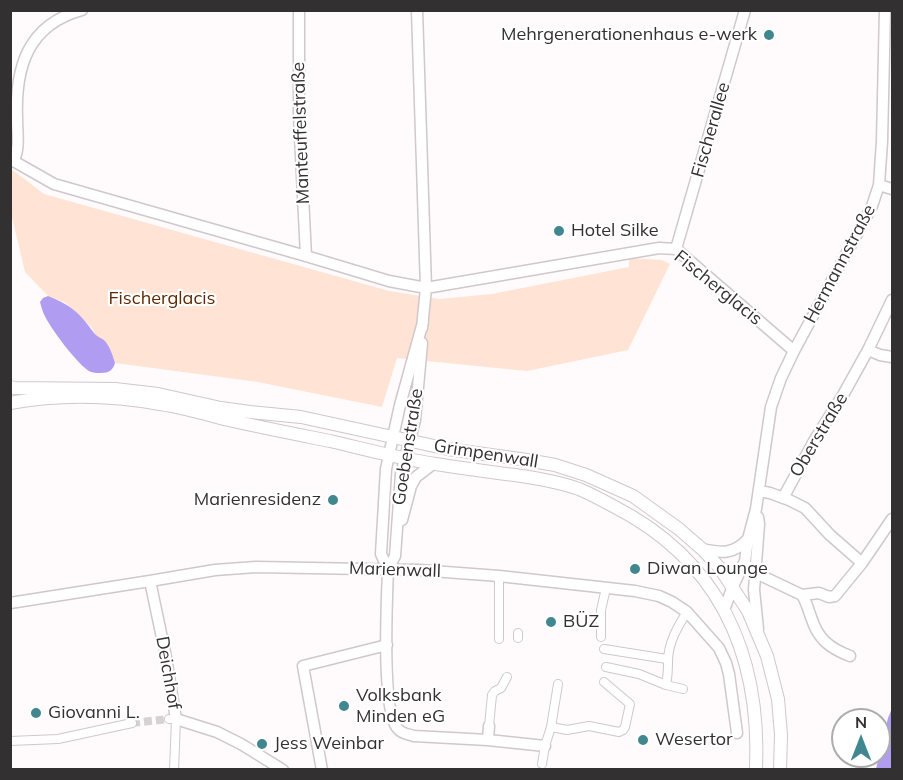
<!DOCTYPE html>
<meta charset="utf-8">
<style>
body{margin:0}
#map{position:relative;width:903px;height:780px;overflow:hidden;background:#fffafc;font-family:Mulish,sans-serif}
canvas{display:block}
.frame{position:absolute;inset:0;border:12px solid #333031;pointer-events:none}
.north{position:absolute;left:831px;top:708px;width:60px;height:60px;box-sizing:border-box;background:#fff;border:2px solid #adacad;border-radius:50%;rotate:0deg;font-size:16px;font-weight:700;line-height:24px;text-align:center;color:#333031}
.north::after{content:'';display:block;margin:auto;width:21px;height:27px;background:#408790;clip-path:polygon(50% 0,100% 100%,50% 72%,0 100%)}
</style>
<div id="map">
<canvas width="903" height="780"></canvas>
<div class="frame"></div>
<div class="north">N</div>
</div>
<script>
const ctx = document.querySelector('canvas').getContext('2d');
ctx.lineJoin = 'round';
function fill(path, color) { ctx.fillStyle = color; ctx.fill(path, 'evenodd'); }
function stroke(path, color, width, dash) { ctx.strokeStyle = color; ctx.lineWidth = width; ctx.lineCap = dash ? 'butt' : 'round'; ctx.setLineDash(dash || []); ctx.stroke(path); }
function label(font, color, halo, rows, align = 'center') {
  ctx.font = font + ' Mulish,sans-serif'; ctx.lineWidth = 4.5; ctx.setLineDash([]); ctx.textBaseline = 'middle'; ctx.strokeStyle = halo; ctx.fillStyle = color; for (const [text, x, y, turn = 0] of rows) {
    ctx.save(); ctx.translate(x, y); ctx.rotate((+turn || 0) * Math.PI / 180); ctx.textAlign = isNaN(turn) ? turn : align; if (halo) ctx.strokeText(text, 0, 0); ctx.fillText(text, 0, 0); ctx.restore();
  }
}
const green = new Path2D(`
 M10 168 44 194 389 291 439 299 492 294 629 267V258L662 260 670 264 628 350 527 371 397 358 382 407 258 382 115 363 113 357 95 334 92 328 66 303 48 296 25 272 11 213Z`);
const water = new Path2D(`
 M48 296C72 306 79 312 94 333 97 337 102 338 105 341 110 347 113 356 115 363 113 370 109 373 101 373 98 373 94 373 91 372 79 367 47 324 43 312 42 309 41 306 40 302L43 298Z
 M892 708V769H876L888 718Z`);
const pedestrianTunnel = new Path2D(`
 M132 723 169 719`);
const pedestrian = new Path2D(`
 M499 576V639
 M518 633V638
 M601 637V610L606 588
 M604 649 667 659
 M606 667 639 674 666 685 683 689
 M666 685C668 676 668 669 668 661 668 643 678 626 687 612
 M169 719H176L174 770
 M489 726 492 695 495 691 501 688 507 677
 M551 727 567 730 589 726 619 732 623 730 625 727 630 704 604 682
 M10 741 58 739 132 723
 M542 764 545 746 551 727 558 684`);
const minor = new Path2D(`
 M299 10V116L306 256
 M417 10 426 288 422 328
 M10 159 54 184 306 256 389 281 426 288 659 248 676 249 794 351
 M14 160C20 147 17 133 17 119 15 68 27 25 82 10
 M879 185 892 189
 M676 249 745 10
 M423 322 400 405 386 469 381 554 388 569C387 597 381 712 398 729 402 734 408 734 414 736L488 740 545 746
 M868 350 880 355 892 357
 M759 491 770 493 789 500 805 508 830 535 862 563
 M783 498 814 441 843 395 868 350 892 300
 M758 517 759 524 754 590 758 629
 M402 520 411 486 416 477 433 464
 M702 549C722 553 733 555 748 539
 M750 567 762 576 802 595
 M388 569 395 556 401 474 415 420 422 343
 M150 581 165 652 176 719 217 732 241 744 283 770
 M802 595 819 593 829 597 835 596 862 563 892 519
 M802 595C807 603 808 609 811 617 818 639 829 648 850 656
 M10 603 150 581 215 570 256 567 419 570 499 576 635 591 659 596 672 602 687 612 719 648 726 663 729 674 737 733
 M724 610 733 586 745 561 748 539 756 509 771 407 781 378 794 351 872 206 879 185 882 141 885 10
 M488 740 489 726
 M322 770 303 666 387 645`);
const tertiary = new Path2D(`
 M10 387 15 388 115 389 158 394 221 408 250 412 301 417 448 449 527 460 555 465 586 475 633 496 679 529 702 549 719 567 748 611 767 656 778 699 781 735 780 770
 M10 403C60 394 110 395 160 404 182 407 203 413 224 419 259 427 295 434 330 441 365 449 400 459 436 464 462 468 488 472 515 475 536 478 559 482 579 489 591 494 602 500 613 506 719 560 761 653 756 770`);
const markers = [
 [769,35,6,"#408790"],
 [559,231,6,"#408790"],
 [333,500,6,"#408790"],
 [635,569,6,"#408790"],
 [551,622,6,"#408790"],
 [344,706,6,"#408790"],
 [36,713,6,"#408790"],
 [643,740,6,"#408790"],
 [262,744,6,"#408790"]
];
const poiNames = [
 ["Mehrgenerationenhaus e-werk",757,35,"right"],
 ["Hotel Silke",571,231],
 ["Marienresidenz",321,500,"right"],
 ["Diwan Lounge",647,569],
 ["BÜZ",563,622],
 ["Volksbank",356,696],
 ["Minden eG",356,717],
 ["Giovanni L.",48,713],
 ["Wesertor",655,740],
 ["Jess Weinbar",274,744]
];
const streetNames = [
 ["Fischerallee",711,130,-74],
 ["Manteuffelstraße",301,133,-92],
 ["Hermannstraße",840,264,-62],
 ["Fischerglacis",718,288,39],
 ["Oberstraße",819,435,-59],
 ["Goebenstraße",408,447,-81],
 ["Grimpenwall",486,454,9],
 ["Marienwall",395,570,2],
 ["Deichhof",168,673,80]
];
const parkNames = [
 ["Fischerglacis",162,299]
];
fill(green, '#ffe3d4');
fill(water, '#b09df2');
stroke(pedestrianTunnel, '#d6d2d3', 8, [8, 4]);
stroke(pedestrian, '#d0c8cb', 10);
stroke(minor, '#d0c8cb', 13);
stroke(tertiary, '#d0c8cb', 14);
stroke(pedestrian, '#fff', 8);
stroke(minor, '#fff', 10);
stroke(tertiary, '#fff', 12);
for (const [x, y, r, color] of markers) { const dot = new Path2D(); dot.arc(x, y, r, 0, 2 * Math.PI); ctx.fillStyle = color; ctx.fill(dot); stroke(dot, '#fff', 2); }
label('18px', '#333031', '#fff', poiNames, 'left');
label('18px', '#333031', '#fff', streetNames);
label('18px', '#5f2902', '#fff', parkNames);
</script>
